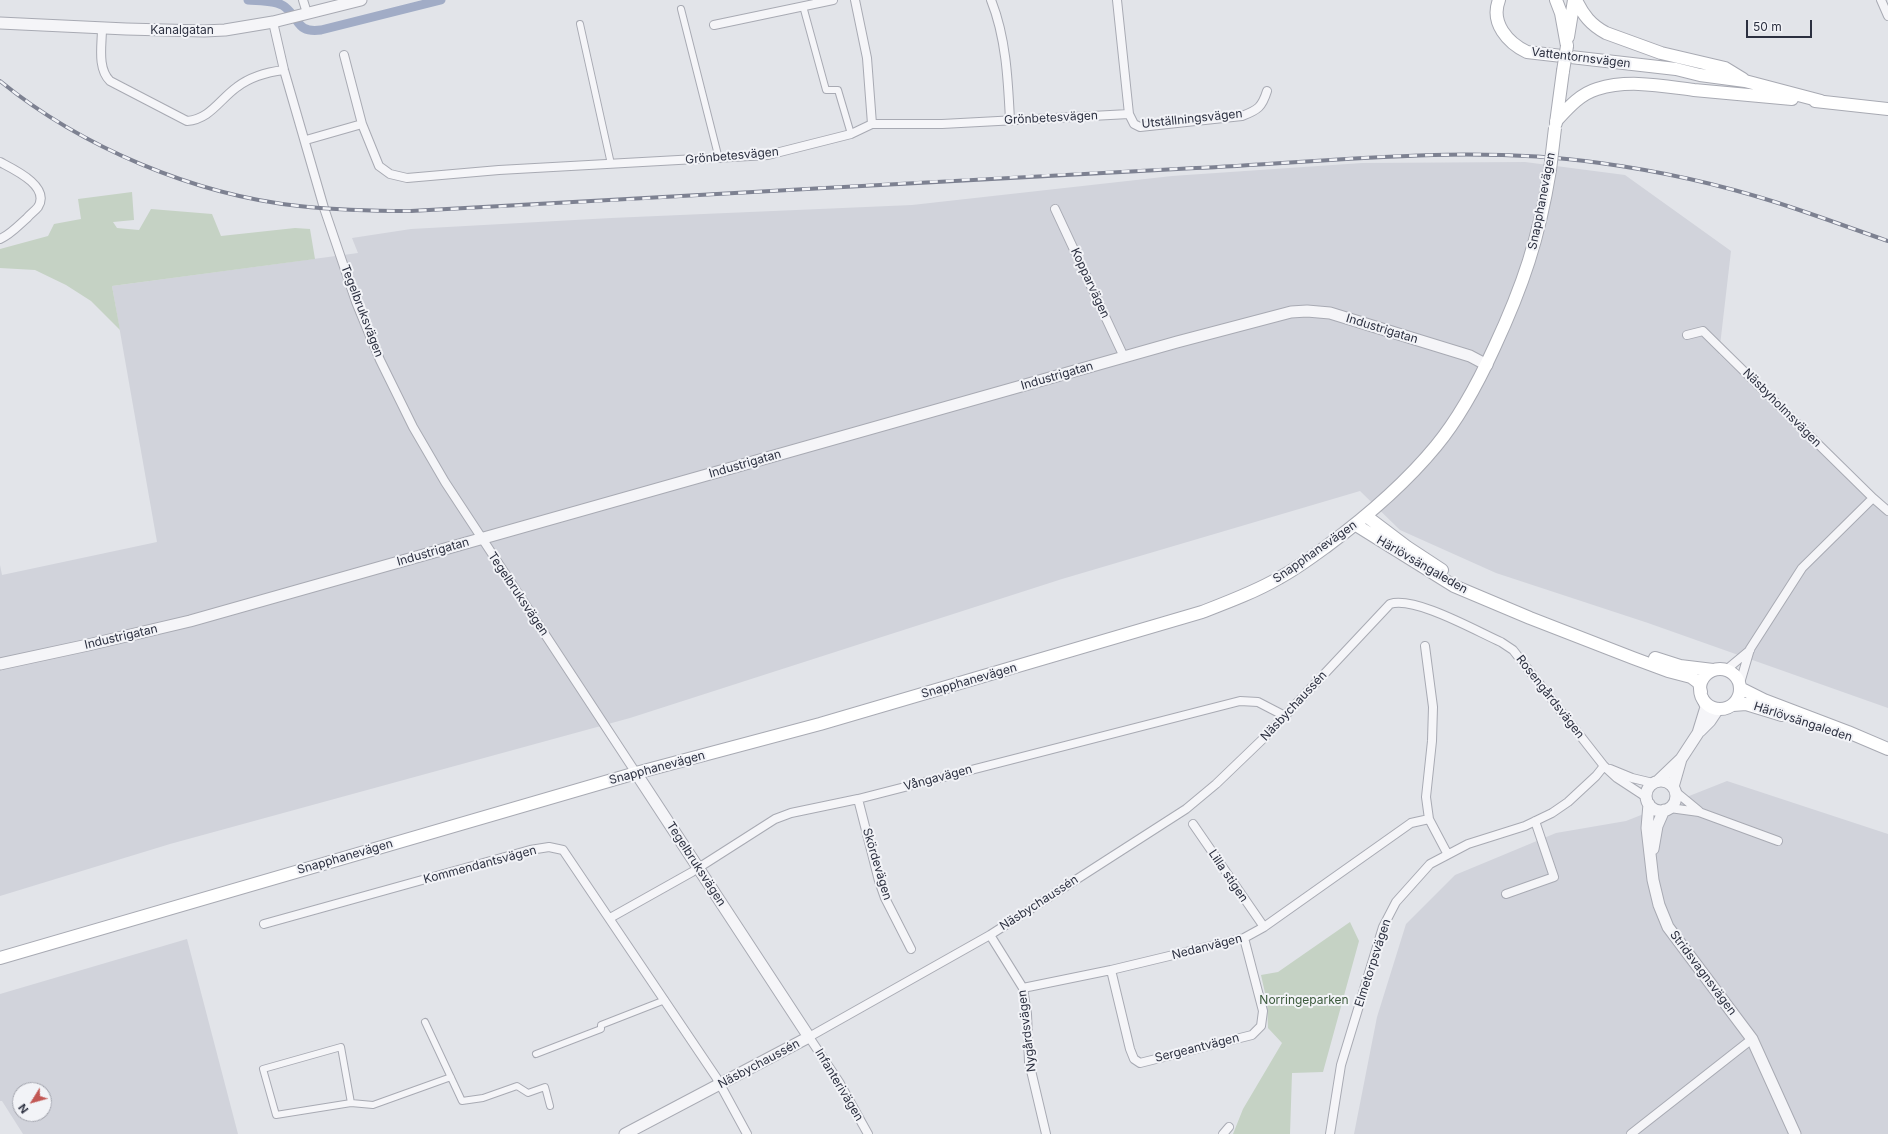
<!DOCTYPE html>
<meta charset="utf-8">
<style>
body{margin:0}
#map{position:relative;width:1888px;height:1134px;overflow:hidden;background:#e2e4e9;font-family:Inter,sans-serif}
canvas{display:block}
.north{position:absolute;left:12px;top:1082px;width:40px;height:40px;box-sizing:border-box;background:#f2f3f7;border:1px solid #a3a5ae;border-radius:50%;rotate:233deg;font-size:11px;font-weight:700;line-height:16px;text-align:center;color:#2c3040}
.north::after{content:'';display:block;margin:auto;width:14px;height:18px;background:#c25754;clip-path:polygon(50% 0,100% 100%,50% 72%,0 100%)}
.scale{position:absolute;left:1746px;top:20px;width:66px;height:18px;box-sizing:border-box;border:2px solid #2c3040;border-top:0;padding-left:5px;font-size:12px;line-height:14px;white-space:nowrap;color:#2c3040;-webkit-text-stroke:3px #f2f3f7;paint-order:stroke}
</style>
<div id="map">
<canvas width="1888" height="1134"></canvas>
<div class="north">N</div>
<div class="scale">50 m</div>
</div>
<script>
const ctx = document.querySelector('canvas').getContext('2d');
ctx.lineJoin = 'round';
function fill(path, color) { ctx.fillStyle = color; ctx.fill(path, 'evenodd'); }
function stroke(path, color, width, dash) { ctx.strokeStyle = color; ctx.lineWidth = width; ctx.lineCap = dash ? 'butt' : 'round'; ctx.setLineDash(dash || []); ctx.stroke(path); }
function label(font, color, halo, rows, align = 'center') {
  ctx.font = font + ' Inter,sans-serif'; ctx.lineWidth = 4; ctx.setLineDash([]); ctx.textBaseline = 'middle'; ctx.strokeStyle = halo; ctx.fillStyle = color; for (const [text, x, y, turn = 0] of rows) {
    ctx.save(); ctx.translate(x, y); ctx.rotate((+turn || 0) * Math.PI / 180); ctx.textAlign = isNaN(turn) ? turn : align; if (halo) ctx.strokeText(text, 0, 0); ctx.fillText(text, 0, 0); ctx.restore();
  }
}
const built = new Path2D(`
 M1525 162 1625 175 1731 251 1719 354 1883 512 1888 508V708L1648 623 1496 573 1400 530 1360 491 1062 579 630 718 170 844 0 896V565L2 575 157 542 112 286 358 253 352 238 411 229 611 218 912 205 1172 176 1362 163Z
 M1727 781 1888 834V1134H1354L1377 1017 1406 924 1455 875 1556 833 1626 821Z
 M187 939 238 1134H23L2 1101H0V994ZM20 1090H44V1114H20Z`);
const green = new Path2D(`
 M132 192 134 220 113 222 117 228 139 230 151 209 212 214 221 236 295 228 310 229 315 259 112 286 120 330 91 301 66 285 35 270 0 268V249L48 236 54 224 81 219 78 199Z
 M1350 922 1359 941 1323 1072 1292 1073 1290 1134H1233L1243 1109 1282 1043 1268 1028 1267 1002 1261 975 1278 972Z`);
const canal = new Path2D(`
 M248 0C259 1 277 0 285 7 301 20 296 33 321 30L441 0`);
const pedestrian = new Path2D(`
 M803 6 826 90H838L851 134
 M681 9 719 159
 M580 24 611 164
 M425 1022 462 1101 483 1098 517 1086 528 1093 545 1087 550 1106
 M341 1047 351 1103 276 1115 263 1069Z
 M536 1054 601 1029V1025L665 1000
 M351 1103 373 1105 451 1077`);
const minor = new Path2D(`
 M303 0 307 13
 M855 0 867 58 872 124
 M991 0C1006 37 1008 80 1010 120
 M1117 0 1129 114 1134 124 1140 127 1242 116C1258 110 1262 107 1267 91
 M1881 0 1888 16
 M273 22 284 70 324 208 356 302 380 360 413 427 445 482 636 773
 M714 25 833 0
 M102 28C102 45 97 68 110 81L187 121C210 119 219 100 237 87 250 77 268 72 284 70
 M344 55 362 124 379 166 390 174 407 178 499 170 768 155 851 134 872 124H942L1129 114
 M306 140 362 124
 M0 162C13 169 51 186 38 207 35 211 30 214 27 218 19 225 10 235 0 239
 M1055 209 1124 357
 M1687 335 1703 331 1873 498
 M1425 646 1433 707 1432 741 1426 797 1429 819 1447 853
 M1726 670 1750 650
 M1740 683 1750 649 1802 568 1873 498 1888 511
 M1610 769 1632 778 1653 783
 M1676 792 1699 811
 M858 799 879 881 885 898 911 949
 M1670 808 1699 812 1778 841
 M1193 824 1264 927
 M1506 894 1554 877 1535 821
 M610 918 692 872 775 819 791 813 858 799 1240 701 1258 702 1285 716
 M264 924 530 850 549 847 563 850 716 1077 747 1134
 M990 935 1023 988 1027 1014 1029 1062 1046 1134
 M1111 970 1130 1049 1134 1059 1140 1063 1252 1035 1261 1026 1263 1011 1244 938
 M1023 988 1111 970 1244 938 1264 927 1411 823 1429 819
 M868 1134 839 1082 809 1037 990 935 1186 809 1216 784 1267 735 1390 604C1415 596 1476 631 1501 642L1513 650 1604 766 1617 778 1646 797
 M1223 1134 1229 1127
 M1330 1134 1341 1065 1383 927 1396 902 1430 864 1468 844 1525 826 1552 813 1568 802 1596 776 1604 766
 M1631 1134 1752 1039`);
const tertiary = new Path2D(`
 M0 23 126 29 204 31 225 30 273 22 361 0
 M0 664 88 645 190 621 1177 342 1291 312 1307 311 1330 313 1470 356 1487 365
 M1700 731 1710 721 1718 709
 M1658 781 1681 759
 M1646 796a15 15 0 1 1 30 0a15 15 0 1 1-30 0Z
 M1673 787 1681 759 1698 733 1706 707 1702 697
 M1649 804 1647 828 1653 880 1659 905 1668 927 1752 1039 1795 1134
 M1653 849 1657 826 1664 810
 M625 1134 809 1037 636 773`);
const secondary = new Path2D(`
 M1499 0C1490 23 1508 43 1527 52L1676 69 1700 75 1745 81 1821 101
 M1556 0 1561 13 1567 46
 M1576 0C1583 15 1591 25 1606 33L1661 53 1725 68 1743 79
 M1568 37 1574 0
 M1815 101 1888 109
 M1556 121C1568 108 1580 94 1597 89 1629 79 1662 86 1694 90 1727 93 1760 96 1792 99
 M1556 123 1563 71
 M1366 516 1407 547 1442 570
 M1356 525 1454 586 1530 618 1633 658 1668 671 1691 677 1699 683 1701 692
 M1655 658 1680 666 1713 670
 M1700 689a20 20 0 1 1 40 0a20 20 0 1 1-40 0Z
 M1740 688 1764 700 1848 732 1888 749
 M1733 705 1746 704 1782 715
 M0 958 636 773 820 724 1202 612C1228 602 1255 592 1279 578 1296 569 1312 557 1327 546 1366 517 1404 485 1436 446 1460 417 1478 383 1494 348 1523 286 1539 238 1550 170`);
const rail = new Path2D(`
 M0 81C81 147 195 195 299 206 336 210 374 211 411 211 673 198 934 180 1196 168 1330 162 1466 144 1600 163 1659 171 1718 184 1775 202 1813 214 1850 228 1888 241`);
const secondaryBridge = new Path2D(`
 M1563 71 1567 46
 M1550 170 1555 128`);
const streetNames = [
 ["Kanalgatan",182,30],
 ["Vattentornsvägen",1581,58,7],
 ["Grönbetesvägen",1051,118,-3],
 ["Utställningsvägen",1192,119,-6],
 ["Grönbetesvägen",732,156,-5],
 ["Snapphanevägen",1542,201,-79],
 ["Kopparvägen",1090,283,65],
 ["Tegelbruksvägen",362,311,69],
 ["Industrigatan",1382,329,17],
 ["Industrigatan",1057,376,-16],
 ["Näsbyholmsvägen",1782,408,45],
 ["Industrigatan",745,464,-16],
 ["Industrigatan",433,552,-16],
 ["Snapphanevägen",1315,552,-35],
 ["Härlövsängaleden",1422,565,30],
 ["Tegelbruksvägen",518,594,56],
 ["Industrigatan",121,637,-13],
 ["Snapphanevägen",969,681,-16],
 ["Rosengårdsvägen",1550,697,52],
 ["Näsbychaussén",1294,706,-47],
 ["Härlövsängaleden",1803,722,18],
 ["Snapphanevägen",657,768,-15],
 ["Vångavägen",938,778,-15],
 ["Snapphanevägen",345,857,-16],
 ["Tegelbruksvägen",696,864,57],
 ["Skördevägen",877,864,73],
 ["Kommendantsvägen",480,865,-15],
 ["Lilla stigen",1228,876,56],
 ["Näsbychaussén",1039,903,-33],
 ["Nedanvägen",1207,947,-14],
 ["Elmetorpsvägen",1373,963,-72],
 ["Stridsvagnsvägen",1703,973,53],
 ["Nygårdsvägen",1027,1031,-97],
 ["Sergeantvägen",1197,1048,-14],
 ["Näsbychaussén",759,1064,-28],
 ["Infanterivägen",839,1085,59]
];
const parkNames = [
 ["Norringeparken",1304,1000]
];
fill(built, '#d1d3db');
fill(green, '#c5d2c4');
stroke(canal, '#a1acc6', 9);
stroke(pedestrian, '#a8aab3', 8);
stroke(minor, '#a8aab3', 10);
stroke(tertiary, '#a8aab3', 13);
stroke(secondary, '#a8aab3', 14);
stroke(pedestrian, '#f5f5f8', 6);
stroke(minor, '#f5f5f8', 8);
stroke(tertiary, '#f5f5f8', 11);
stroke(secondary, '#fff', 12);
stroke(rail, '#7d8191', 4);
stroke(rail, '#f2f3f7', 2.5, [8]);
stroke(secondaryBridge, '#a8aab3', 14, []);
stroke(secondaryBridge, '#fff', 12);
label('12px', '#2c3040', '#f2f3f7', streetNames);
label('12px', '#3b5a3b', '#f2f3f7', parkNames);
</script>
